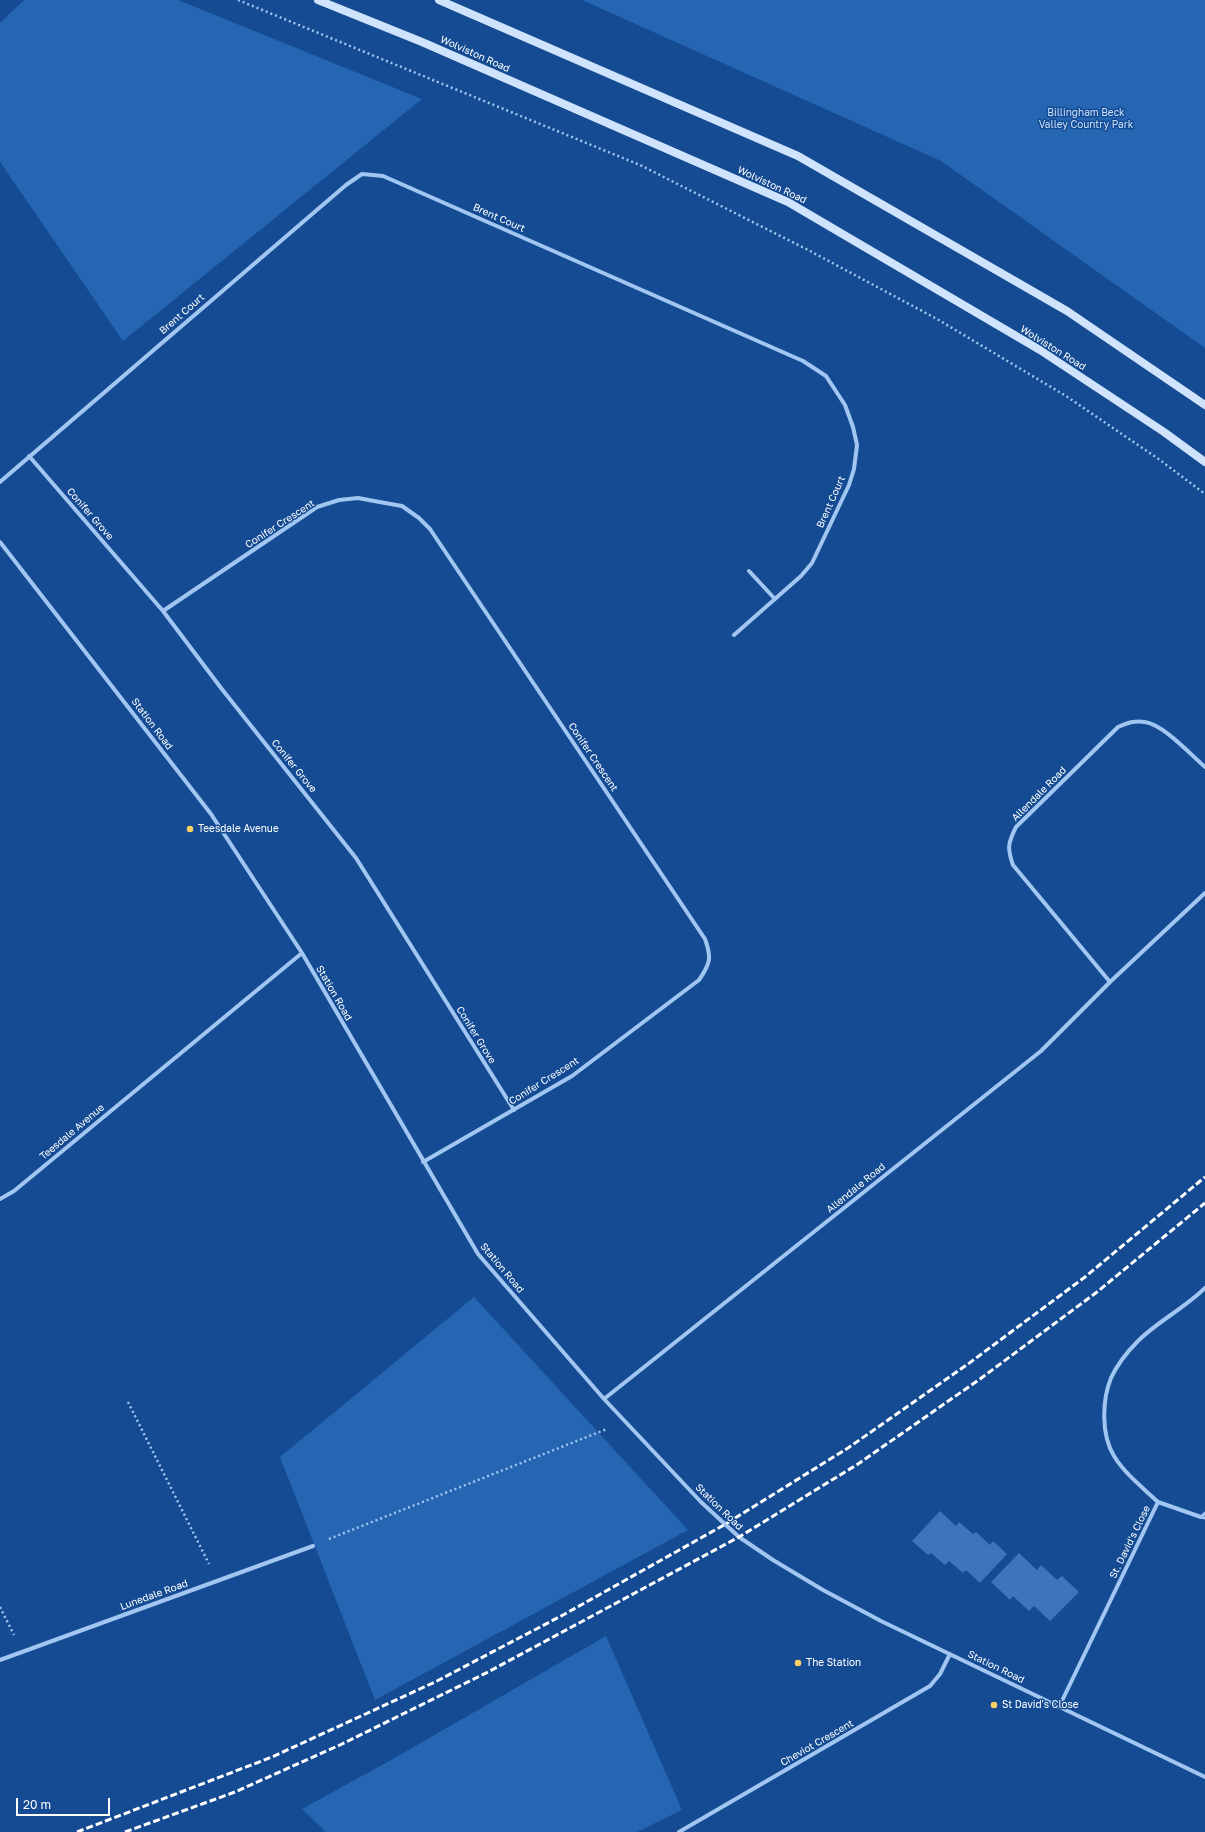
<!DOCTYPE html>
<style>
body{margin:0}
#map{position:relative;width:1205px;height:1832px;overflow:hidden;background:#144b93;font-family:"Golos Text",sans-serif}
canvas{display:block}
.scale{position:absolute;left:16px;top:1798px;width:94px;height:18px;box-sizing:border-box;border:2px solid #fff;border-top:0;padding-left:5px;font-size:12px;line-height:14px;white-space:nowrap;color:#fff;-webkit-text-stroke:3px #144b93;paint-order:stroke}
</style>
<div id="map">
<canvas width="1205" height="1832"></canvas>
<div class="scale">20 m</div>
</div>
<script>
const ctx = document.querySelector('canvas').getContext('2d');
ctx.lineJoin = 'round';
function fill(path, color) { ctx.fillStyle = color; ctx.fill(path, 'evenodd'); }
function stroke(path, color, width, dash) { ctx.strokeStyle = color; ctx.lineWidth = width; ctx.lineCap = dash ? 'butt' : 'round'; ctx.setLineDash(dash || []); ctx.stroke(path); }
function label(font, color, halo, rows, align = 'center') {
  ctx.font = font + ' "Golos Text",sans-serif'; ctx.lineWidth = 3; ctx.setLineDash([]); ctx.textBaseline = 'middle'; ctx.strokeStyle = halo; ctx.fillStyle = color; for (const [text, x, y, turn = 0] of rows) {
    ctx.save(); ctx.translate(x, y); ctx.rotate((+turn || 0) * Math.PI / 180); ctx.textAlign = isNaN(turn) ? turn : align; if (halo) ctx.strokeText(text, 0, 0); ctx.fillText(text, 0, 0); ctx.restore();
  }
}
const green = new Path2D(`
 M24 0H178L422 99 123 341 0 162V23Z
 M582 0H1205V348L941 161Z
 M474 1297 688 1530 375 1700 280 1457Z
 M606 1636 682 1810 637 1832H326L302 1809 391 1760Z`);
const building = new Path2D(`
 M940 1511 956 1526 959 1522 973 1534 976 1532 990 1545 993 1541 1007 1554 980 1583 966 1570 963 1573 949 1561 945 1565 931 1553 928 1555 912 1541Z
 M1019 1553 1037 1570 1041 1565 1057 1580 1062 1576 1079 1592 1050 1621 1034 1606 1029 1611 1013 1596 1010 1600 991 1582Z`);
const path = new Path2D(`
 M238 0 640 165 810 251 937 319 1066 396 1160 460 1205 494
 M128 1402 209 1564
 M329 1539 607 1429
 M0 1607 14 1635`);
const lane = new Path2D(`
 M1205 1513 1201 1517 1205 1518`);
const street = new Path2D(`
 M29 456 163 611 221 688 356 858 514 1110
 M0 482 346 185 362 174 383 176 803 361 826 376 845 405 853 427 857 445 854 469 849 485 812 563 801 576 734 635
 M0 542 211 814 302 953 478 1254 604 1399 701 1502 739 1537 773 1560 823 1590 881 1621 1205 1777
 M749 571 775 599
 M163 611 317 507 339 500 358 498 385 503 402 506 419 518 430 529 705 939C712 958 710 964 699 980L572 1076 423 1162
 M1110 982 1013 865C1007 848 1008 843 1016 827L1118 727C1127 723 1135 720 1145 722 1164 725 1190 754 1205 767
 M0 1199 14 1191 302 953
 M604 1399 1041 1051 1110 982 1205 893
 M1158 1502 1201 1517
 M0 1660 313 1546
 M1059 1707 1158 1502C1142 1487 1125 1474 1114 1456 1101 1435 1102 1400 1111 1378 1117 1365 1128 1351 1138 1341 1158 1321 1185 1308 1205 1288
 M679 1832 930 1686 940 1674 950 1654`);
const secondary = new Path2D(`
 M318 0 422 42 788 202 1040 350 1164 432 1205 462
 M439 0 798 156 1067 311 1205 405`);
const rail = new Path2D(`
 M77 1832 272 1757 435 1682 563 1615 724 1525 848 1448 968 1364 1085 1277 1205 1177
 M125 1832 235 1792 342 1744 488 1672 739 1537 858 1464 980 1379 1097 1292 1205 1203`);
const markers = [
 [190,829,4,"#ffd162"],
 [798,1663,4,"#ffd162"],
 [994,1705,4,"#ffd162"]
];
const streetNames = [
 ["Wolviston Road",475,54,24],
 ["Wolviston Road",772,185,25],
 ["Brent Court",499,218,24],
 ["Brent Court",182,314,-41],
 ["Wolviston Road",1053,348,32],
 ["Brent Court",831,502,-66],
 ["Conifer Grove",90,514,49],
 ["Conifer Crescent",280,524,-33],
 ["Station Road",152,724,53],
 ["Conifer Crescent",593,757,56],
 ["Conifer Grove",294,766,51],
 ["Allendale Road",1039,794,-45],
 ["Station Road",334,993,60],
 ["Conifer Grove",476,1035,58],
 ["Conifer Crescent",544,1081,-32],
 ["Teesdale Avenue",72,1132,-40],
 ["Allendale Road",856,1188,-39],
 ["Station Road",502,1268,50],
 ["Station Road",719,1507,44],
 ["St. David's Close",1130,1542,-64],
 ["Lunedale Road",154,1595,-20],
 ["Station Road",996,1667,26],
 ["Cheviot Crescent",817,1743,-30]
];
const parkNames = [
 ["Billingham Beck",1086,113],
 ["Valley Country Park",1086,125]
];
const poiNames = [
 ["Teesdale Avenue",198,829],
 ["The Station",806,1663],
 ["St David's Close",1002,1705]
];
fill(green, '#2565b2');
fill(building, '#3c75bb');
stroke(path, '#a2c6f2', 2.5, [2, 3]);
stroke(lane, '#a2c6f2', 3);
stroke(street, '#a2c6f2', 4);
stroke(secondary, '#d0e3fc', 8);
stroke(rail, '#fff', 3, [7, 3]);
for (const [x, y, r, color] of markers) { const dot = new Path2D(); dot.arc(x, y, r, 0, 2 * Math.PI); ctx.fillStyle = color; ctx.fill(dot); stroke(dot, '#144b93', 1.5); }
label('10px', '#fff', '#144b93', streetNames);
label('10px', '#c9e0fc', '#144b93', parkNames);
label('10px', '#fff', '#144b93', poiNames, 'left');
</script>
